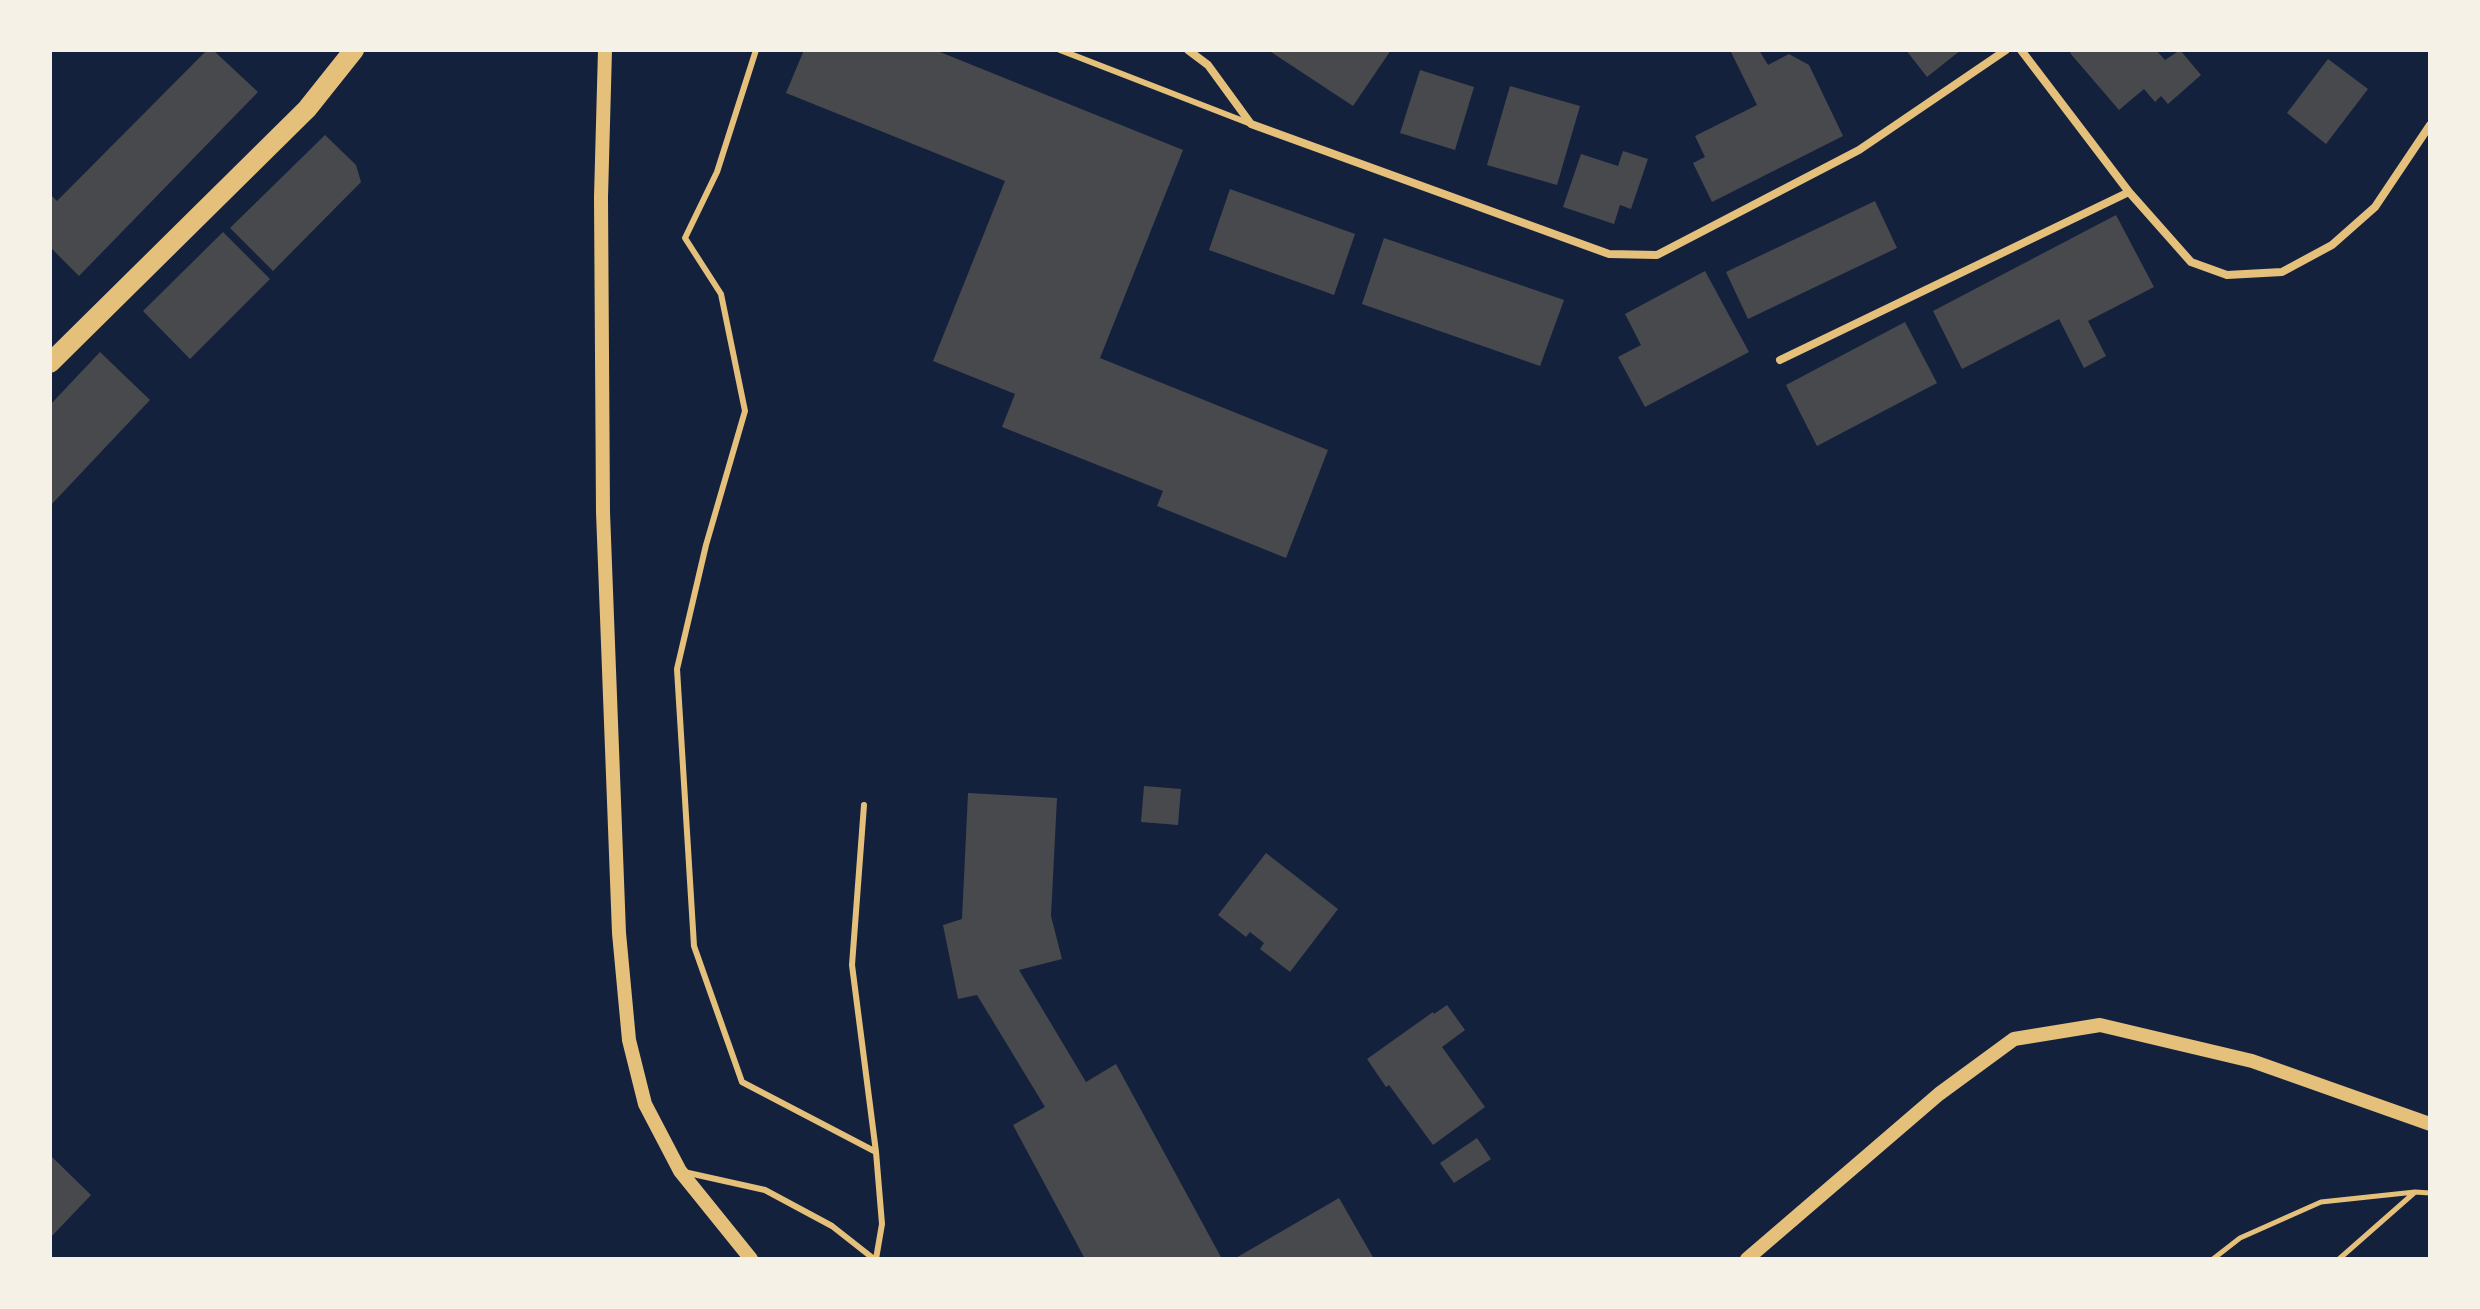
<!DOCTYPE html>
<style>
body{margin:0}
#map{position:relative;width:2480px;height:1309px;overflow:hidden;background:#14213d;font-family:"PT Sans",sans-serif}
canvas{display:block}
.frame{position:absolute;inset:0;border:52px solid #f6f1e7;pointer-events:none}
</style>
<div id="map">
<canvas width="2480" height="1309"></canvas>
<div class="frame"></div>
</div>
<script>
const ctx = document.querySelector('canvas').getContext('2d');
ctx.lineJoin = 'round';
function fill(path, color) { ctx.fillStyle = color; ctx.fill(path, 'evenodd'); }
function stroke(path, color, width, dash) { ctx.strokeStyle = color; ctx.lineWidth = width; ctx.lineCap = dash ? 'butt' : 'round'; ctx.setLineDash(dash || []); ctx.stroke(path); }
const building = new Path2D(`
 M207 50H213L258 92 79 276 50 247V194L57 201Z
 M804 50H935L1183 150 1100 358 1328 450 1286 558 1157 506 1163 491 1002 427 1015 394 933 361 1005 181 786 93Z
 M1268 50H1391L1353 106Z
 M1735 50H1759L1768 65 1789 54 1809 65 1843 136 1712 202 1693 163 1705 157 1695 136 1757 105 1731 52Z
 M1906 50H1961L1927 77Z
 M2073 50H2156L2165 60 2180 50 2201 75 2168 104 2161 96 2155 102 2144 89 2119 110 2070 53Z
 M2328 59 2368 89 2326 144 2287 113Z
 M1420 70 1474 87 1455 150 1400 133Z
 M1510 86 1580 106 1557 185 1487 165Z
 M325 135 356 165 361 182 273 271 230 228Z
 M1623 151 1648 159 1631 209 1620 205 1614 224 1563 207 1581 154 1618 166Z
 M1230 189 1355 234 1334 295 1209 250Z
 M1875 201 1897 248 1748 319 1726 272Z
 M2116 215 2154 287 2088 321 2106 356 2084 368 2059 319 1962 369 1933 311Z
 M223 232 270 279 190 359 143 311Z
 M1384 238 1564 300 1540 366 1362 304Z
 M1705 271 1749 352 1645 407 1618 357 1641 345 1625 314Z
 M1905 322 1937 383 1817 446 1786 385Z
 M100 352 150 400 50 506V405Z
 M1144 786 1181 789 1178 825 1141 822Z
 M968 793 1057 798 1051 916 1062 959 1019 970 1086 1082 1116 1064 1222 1259H1085L1013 1125 1045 1107 977 995 958 999 943 925 962 919Z
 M1266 853 1338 909 1290 972 1260 949 1264 943 1250 932 1246 937 1218 915Z
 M1447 1005 1465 1030 1442 1047 1485 1107 1433 1145 1389 1085 1386 1087 1367 1059 1433 1012 1434 1014Z
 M1477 1138 1491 1159 1454 1183 1440 1163Z
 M50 1155 91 1195 50 1238Z
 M1339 1198 1374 1259H1234Z`);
const path = new Path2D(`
 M2213 1259 2240 1238 2321 1202 2415 1192 2430 1193
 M2339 1259 2414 1193`);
const service = new Path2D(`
 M756 50 717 172 685 238 721 294 745 411 706 545 677 669 694 946 742 1082 876 1152 882 1224 876 1259
 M1060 50 1251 124
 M864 805 852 965 876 1152
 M684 1172 765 1190 832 1226 874 1259`);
const minor = new Path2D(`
 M1188 50 1208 65 1251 124 1609 254 1657 255 1859 150 2006 50
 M2021 50 2129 192 2191 262 2227 275 2282 272 2332 245 2375 207 2430 125
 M1780 360 2129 192`);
const tertiary = new Path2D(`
 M605 50 601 197 603 512 619 933 629 1040 645 1104 680 1171 751 1259
 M1747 1259 1939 1094 2014 1039 2100 1025 2252 1061 2430 1124`);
const primary = new Path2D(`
 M50 363 307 109 354 50`);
fill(building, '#48494c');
stroke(path, '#e5c07b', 5);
stroke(service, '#e5c07b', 6);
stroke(minor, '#e5c07b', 8);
stroke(tertiary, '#e5c07b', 14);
stroke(primary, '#e5c07b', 20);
</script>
